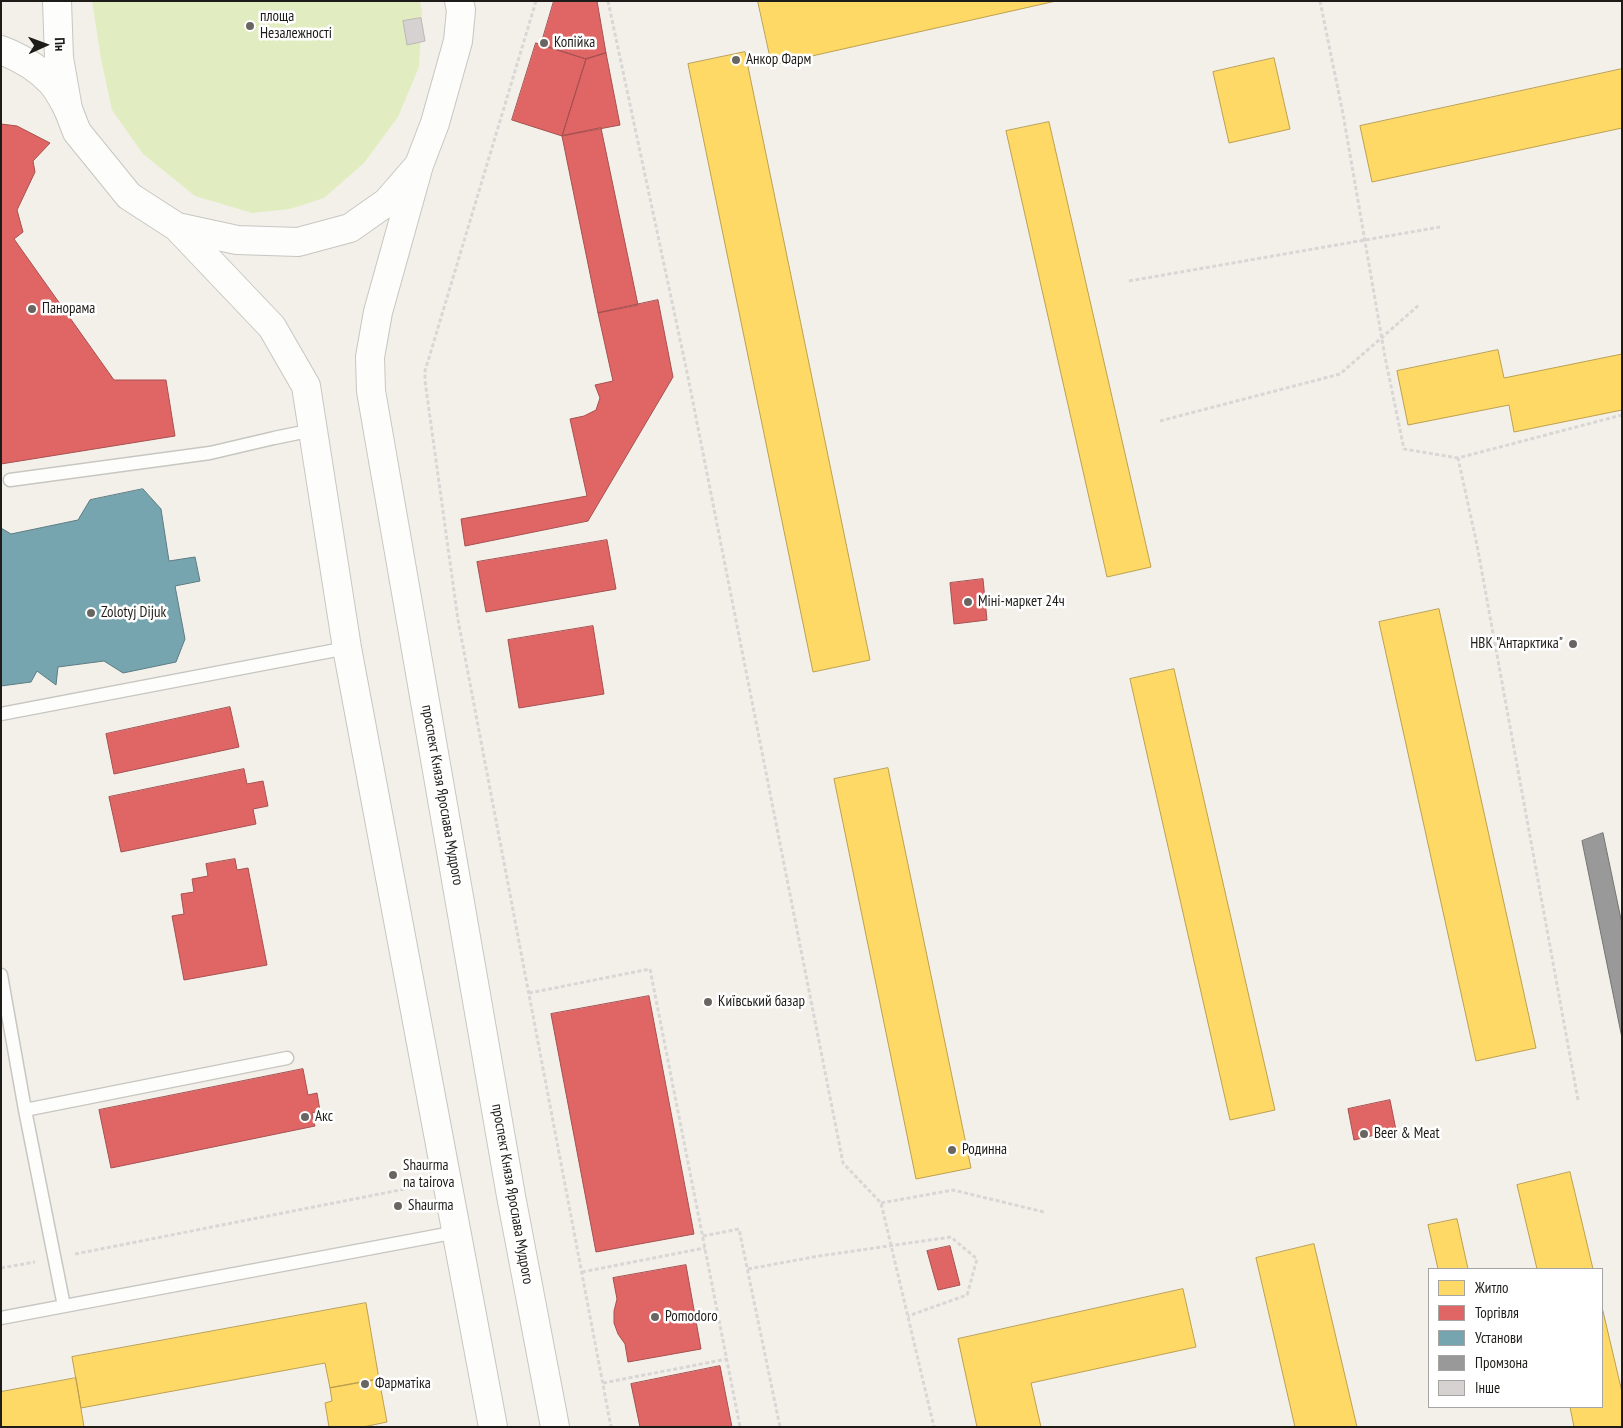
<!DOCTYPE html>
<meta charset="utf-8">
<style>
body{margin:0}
#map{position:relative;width:1623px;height:1428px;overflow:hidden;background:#f3f0ea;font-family:"PT Sans Narrow",sans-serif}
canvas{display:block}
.frame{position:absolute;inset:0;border:2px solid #1e1c18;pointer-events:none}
.legend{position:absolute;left:1428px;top:1268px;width:175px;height:140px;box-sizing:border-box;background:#fff;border:1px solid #a5a4a3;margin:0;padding:6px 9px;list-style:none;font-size:15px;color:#1e1c18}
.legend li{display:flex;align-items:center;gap:10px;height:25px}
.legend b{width:25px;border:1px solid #a5a4a3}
.north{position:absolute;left:20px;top:20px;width:50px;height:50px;-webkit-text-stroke:4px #fff;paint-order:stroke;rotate:88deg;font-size:14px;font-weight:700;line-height:20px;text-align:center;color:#1e1c18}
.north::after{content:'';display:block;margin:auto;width:18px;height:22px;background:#1e1c18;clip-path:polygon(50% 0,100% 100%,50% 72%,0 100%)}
</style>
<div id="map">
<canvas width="1623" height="1428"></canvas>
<div class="frame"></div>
<ul class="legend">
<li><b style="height:14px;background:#ffd966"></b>Житло</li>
<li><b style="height:14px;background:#e06666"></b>Торгівля</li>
<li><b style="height:14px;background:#76a5af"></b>Установи</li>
<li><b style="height:14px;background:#999"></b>Промзона</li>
<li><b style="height:14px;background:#d6d2d2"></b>Інше</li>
</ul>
<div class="north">Пн</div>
</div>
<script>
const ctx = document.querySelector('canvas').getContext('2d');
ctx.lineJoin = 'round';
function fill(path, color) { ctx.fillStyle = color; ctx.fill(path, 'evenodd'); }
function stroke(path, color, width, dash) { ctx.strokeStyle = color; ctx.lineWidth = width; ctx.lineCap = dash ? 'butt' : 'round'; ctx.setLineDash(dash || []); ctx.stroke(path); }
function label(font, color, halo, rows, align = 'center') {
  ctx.font = font + ' "PT Sans Narrow",sans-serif'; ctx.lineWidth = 5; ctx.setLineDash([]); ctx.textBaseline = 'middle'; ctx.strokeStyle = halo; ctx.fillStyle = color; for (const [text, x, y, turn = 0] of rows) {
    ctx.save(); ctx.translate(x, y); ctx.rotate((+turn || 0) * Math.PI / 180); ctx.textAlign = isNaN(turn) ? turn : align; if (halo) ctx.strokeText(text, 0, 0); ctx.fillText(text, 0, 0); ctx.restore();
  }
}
const green = new Path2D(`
 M92 1H420L422 12 419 67 398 117 364 163 324 198 290 209 252 213 195 196 143 154 112 110 101 59Z`);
const homes = new Path2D(`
 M758 1H1056L772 65Z
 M745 52 870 660 813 672 688 64Z
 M1274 58 1290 129 1229 143 1213 72Z
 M1622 69V128L1372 182 1360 126Z
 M1049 122 1151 567 1107 577 1006 131Z
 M1498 350 1504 378 1622 354V410L1514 432 1509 405 1408 425 1397 371Z
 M1439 609 1536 1048 1476 1061 1379 622Z
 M1174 669 1275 1110 1230 1120 1130 679Z
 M888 768 971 1168 916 1179 834 779Z
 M1570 1172 1593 1269H1537L1517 1185Z
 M1457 1219 1468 1269H1438L1428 1225Z
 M1314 1244 1357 1427H1295L1256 1258Z
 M1183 1289 1196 1347 1031 1383 1041 1427H977L958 1339Z
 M366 1303 379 1379 330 1388 325 1363 81 1408 72 1357Z
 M1602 1307 1622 1392V1427H1574L1570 1407H1602Z
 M76 1378 84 1427H1V1392Z
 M379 1379 387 1422 363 1427H329L325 1403 332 1401 330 1388Z`);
const shops = new Path2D(`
 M554 1H597L606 53 586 59 541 45Z
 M536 43 586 59 562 136 512 120Z
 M606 53 620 125 562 136 586 59Z
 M1 124 17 126 50 143 33 161 35 172 17 210 23 232 14 239 114 380H166L175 436 1 464Z
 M601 128 638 305 598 313 562 136Z
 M658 300 673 377 588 521 465 546 461 519 587 496 570 419 584 416 596 410 600 398 595 385 613 381 598 313Z
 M607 540 616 589 486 612 477 562Z
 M983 579 987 620 954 624 950 583Z
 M593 626 604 694 519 708 508 640Z
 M230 707 239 747 114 774 106 734Z
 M244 769 247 784 263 781 268 806 253 809 256 824 121 852 109 797Z
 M235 859 237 870 248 868 267 965 184 980 172 916 184 914 181 894 194 892 192 879 208 876 206 864Z
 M649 996 694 1234 596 1252 551 1014Z
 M303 1069 308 1095 317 1093 320 1111 312 1113 315 1126 111 1168 99 1110Z
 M1390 1100 1396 1130 1354 1140 1348 1109Z
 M950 1246 960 1285 938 1290 927 1251Z
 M686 1265 701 1349 628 1362 625 1344 618 1334 614 1323V1311L617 1299 613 1278Z
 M720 1366 732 1427H640L631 1384Z`);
const public = new Path2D(`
 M143 489 161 509 169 561 195 557 200 581 175 586 185 639 176 662 123 673 104 661 58 667 56 685 37 671 31 682 1 686V528L11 534 78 520 90 500Z`);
const industry = new Path2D(`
 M1603 833 1622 924V1038L1582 841Z`);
const building = new Path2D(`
 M421 18 425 41 407 45 403 21Z`);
const path = new Path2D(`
 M536 1 425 371V381L458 620 611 1427
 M608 1 688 377 843 1163 881 1203 934 1427
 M1320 1 1343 114 1385 357 1404 449 1458 458
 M1129 281 1440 227
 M1160 421 1340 374 1419 305
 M529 993 650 969 740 1427
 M1578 1100 1477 545 1458 458 1622 415
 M881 1203 953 1190 1044 1212
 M703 1236 739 1229 780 1427
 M75 1254 420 1186
 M1 1268 35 1262
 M748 1269 819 1256 951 1237 977 1259 967 1295 908 1316
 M582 1272 705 1248
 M603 1383 727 1359`);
const lane = new Path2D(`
 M10 480 210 453 274 438 313 430
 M1 714 347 648
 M1 975 25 1110 64 1306
 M25 1110 287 1058
 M1 1318 457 1232`);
const secondary = new Path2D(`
 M1 50C19 57 38 68 51 82 58 89 63 100 68 109`);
const primary = new Path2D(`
 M57 1 59 58 68 109 77 132 129 196 177 227 237 240 298 242 350 228 387 202 419 165 435 123 458 41 461 10 459 1
 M419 165 378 312 370 357 371 391 511 1196 555 1427
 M177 227 272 327 306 386 347 648 493 1427`);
const markers = [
 [250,26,5,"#696662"],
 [544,43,5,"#696662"],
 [736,60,5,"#696662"],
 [32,309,5,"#696662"],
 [968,602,5,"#696662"],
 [91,613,5,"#696662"],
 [1573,644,5,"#696662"],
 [708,1002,5,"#696662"],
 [305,1117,5,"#696662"],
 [1364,1134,5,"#696662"],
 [952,1150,5,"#696662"],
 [393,1175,5,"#696662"],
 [398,1206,5,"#696662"],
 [655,1317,5,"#696662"],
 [365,1384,5,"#696662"]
];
const poiNames = [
 ["площа",260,17],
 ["Незалежності",260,34],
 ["Копійка",554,43],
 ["Анкор Фарм",746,60],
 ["Панорама",42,309],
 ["Міні-маркет 24ч",978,602],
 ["Zolotyj Dijuk",101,613],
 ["НВК \"Антарктика\"",1563,644,"right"],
 ["Київський базар",718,1002],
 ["Акс",315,1117],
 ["Beer & Meat",1374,1134],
 ["Родинна",962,1150],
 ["Shaurma",403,1166],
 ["na tairova",403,1183],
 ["Shaurma",408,1206],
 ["Pomodoro",665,1317],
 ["Фарматіка",375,1384]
];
const streetNames = [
 ["проспект Князя Ярослава Мудрого",442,795,80],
 ["проспект Князя Ярослава Мудрого",512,1194,80]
];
fill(green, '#e1edc1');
fill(homes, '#ffd966');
stroke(homes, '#bca04f', 1);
fill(shops, '#e06666');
stroke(shops, '#a6504f', 1);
fill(public, '#76a5af');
stroke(public, '#5c7c82', 1);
fill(industry, '#999');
stroke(industry, '#747472', 1);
fill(building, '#d6d2d2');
stroke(building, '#bab7b6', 1);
stroke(lane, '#c8c6c1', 15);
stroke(secondary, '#c8c6c1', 30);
stroke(primary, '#c8c6c1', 30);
stroke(path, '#d8d7d6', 3, [4, 2.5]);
stroke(lane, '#fdfdfc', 12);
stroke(secondary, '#fdfdfc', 28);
stroke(primary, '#fdfdfc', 28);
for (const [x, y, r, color] of markers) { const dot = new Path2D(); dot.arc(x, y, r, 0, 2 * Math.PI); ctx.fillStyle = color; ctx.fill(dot); stroke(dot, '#fff', 2); }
label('15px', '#1e1c18', '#fff', poiNames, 'left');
label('15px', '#1e1c18', '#fff', streetNames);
</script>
